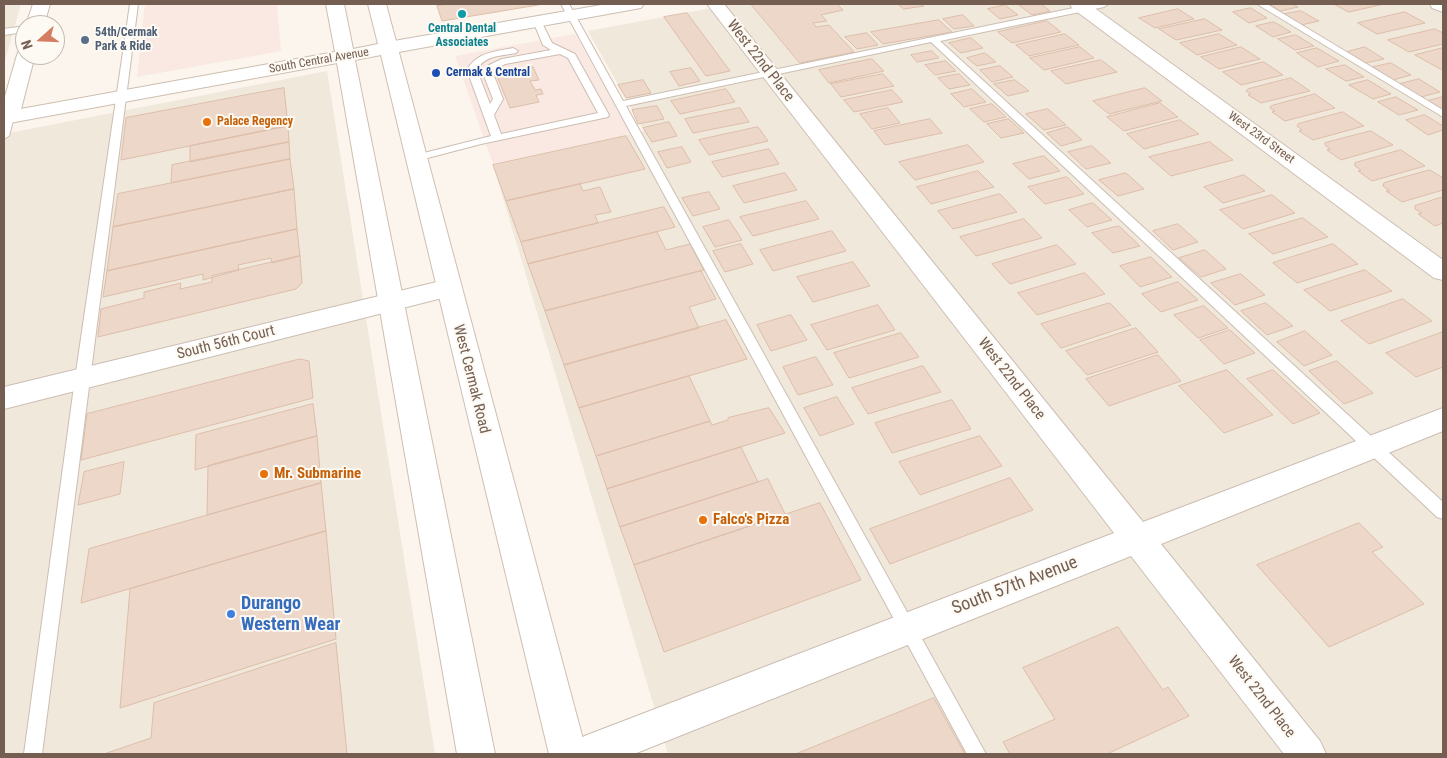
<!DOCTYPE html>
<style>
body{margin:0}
#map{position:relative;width:1447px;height:758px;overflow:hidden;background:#fbf5ed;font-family:"Roboto Condensed",sans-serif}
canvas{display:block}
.frame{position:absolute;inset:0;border:5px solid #745e52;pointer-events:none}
.north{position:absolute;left:15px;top:15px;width:50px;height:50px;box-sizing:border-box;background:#fdf9f3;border:1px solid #c6bbb3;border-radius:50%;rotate:250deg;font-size:14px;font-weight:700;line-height:20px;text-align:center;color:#745e52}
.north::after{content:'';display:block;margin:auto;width:18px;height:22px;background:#d47d62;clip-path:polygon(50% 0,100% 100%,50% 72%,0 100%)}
</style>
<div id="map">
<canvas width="1447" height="758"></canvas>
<div class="frame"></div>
<div class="north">N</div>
</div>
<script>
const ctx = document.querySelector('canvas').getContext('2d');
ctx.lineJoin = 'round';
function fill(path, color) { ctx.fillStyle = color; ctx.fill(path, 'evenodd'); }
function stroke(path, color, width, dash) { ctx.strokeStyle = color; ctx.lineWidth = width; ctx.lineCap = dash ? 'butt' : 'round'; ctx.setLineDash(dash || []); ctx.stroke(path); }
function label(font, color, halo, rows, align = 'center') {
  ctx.font = font + ' "Roboto Condensed",sans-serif'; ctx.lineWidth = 4; ctx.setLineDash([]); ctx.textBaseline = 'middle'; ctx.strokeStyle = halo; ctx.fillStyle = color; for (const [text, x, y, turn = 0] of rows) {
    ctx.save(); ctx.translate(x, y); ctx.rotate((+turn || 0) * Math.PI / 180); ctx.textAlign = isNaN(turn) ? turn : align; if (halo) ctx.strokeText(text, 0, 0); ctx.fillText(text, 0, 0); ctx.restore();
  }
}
const residential = new Path2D(`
 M4 4H21L4 64Z
 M733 4H1443V754H668L493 164 644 131 588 31Z
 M327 71 435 754H4V134Z`);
const commercial = new Path2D(`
 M145 4H277L281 51 137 77Z
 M575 34 631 134 493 164 455 56Z`);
const building = new Path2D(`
 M451 4H544L442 21 437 6Z
 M751 4H837L843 10 821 15 827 21 813 23 816 27 829 25 854 52 800 63Z
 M898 4H922L924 6 904 9Z
 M1041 4 1050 11 1032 15 1019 5Z
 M1269 4H1293L1298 7 1281 11Z
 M1334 4H1384L1349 12Z
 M1005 5 1018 15 1000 19 988 9Z
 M1251 8 1267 18 1249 23 1233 12Z
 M1178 9 1194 19 1155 28 1139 18Z
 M1301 11 1319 21 1301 25 1284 14Z
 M1405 12 1425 23 1377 34 1358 23Z
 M687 13 730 71 706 76 664 17Z
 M963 15 974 26 954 29 943 19Z
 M1205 19 1222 30 1176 40 1159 29Z
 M939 20 952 32 883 44 871 32Z
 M1047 21 1061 32 1012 43 998 32Z
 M1274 22 1291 32 1273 37 1256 26Z
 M1435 29 1443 33V44L1409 52 1388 40Z
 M867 33 878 45 857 49 845 37Z
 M1065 34 1079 45 1029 56 1016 45Z
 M1219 34 1237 45 1197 55 1180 43Z
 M1296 35 1314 46 1295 50 1278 39Z
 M971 38 983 48 961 53 949 43Z
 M1080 47 1094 58 1044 70 1030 58Z
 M1241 47 1260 59 1219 69 1201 57Z
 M1365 47 1384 59 1366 63 1347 52Z
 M1317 48 1339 61 1318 67 1297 53Z
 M1443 48V69H1440L1415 55Z
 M932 51 939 58 917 62 911 55Z
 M985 53 996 62 977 66 967 58Z
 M872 59 884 71 829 83 819 70Z
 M1101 60 1117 72 1066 84 1051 71Z
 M946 61 956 71 935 75 925 65Z
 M1264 62 1283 75 1241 85 1223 72Z
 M1391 63 1411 75 1393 80 1373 67Z
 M1345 65 1364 77 1346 81 1326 69Z
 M1000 66 1013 77 992 82 980 70Z
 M533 67 539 80 530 81 535 90 541 89 543 94 536 95 539 102 510 108 496 74Z
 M691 68 700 81 679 86 670 72Z
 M883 74 894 86 841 97 831 84Z
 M959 74 970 85 949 89 938 78Z
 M1291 78 1310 91 1261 103 1248 95 1251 94 1246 91 1248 89Z
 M1419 79 1440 92 1421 97 1400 84Z
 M643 80 651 93 626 98 618 85Z
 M1015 80 1029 91 1008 96 994 84Z
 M1368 80 1391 94 1373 99 1349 85Z
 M284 88 288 126 121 160 126 118Z
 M1145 88 1162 101 1109 114 1093 101Z
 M726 89 735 102 680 114 671 101Z
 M972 89 986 102 964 107 951 94Z
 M892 90 903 102 854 112 844 100Z
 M1315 94 1335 108 1285 121 1272 112 1275 111 1270 108 1271 106Z
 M1396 97 1418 110 1399 115 1378 102Z
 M1443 97V111L1427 101Z
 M1160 103 1178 117 1124 131 1107 117Z
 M992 104 1006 117 984 122 970 109Z
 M657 106 664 119 638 124 632 110Z
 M740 108 749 122 693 133 685 119Z
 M888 108 900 123 872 129 860 114Z
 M1048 109 1066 125 1044 130 1026 114Z
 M1343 112 1364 126 1313 140 1299 131 1302 130 1297 126 1298 124Z
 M1425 115 1443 126V130L1428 135 1406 120Z
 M930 119 942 133 885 145 874 131Z
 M1009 119 1024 133 1001 138 987 124Z
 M1180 120 1199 134 1144 149 1127 134Z
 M669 122 677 136 652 142 643 128Z
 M288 126 289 142 190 162V146Z
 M758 127 768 141 709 155 699 140Z
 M1068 127 1082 140 1061 146 1047 133Z
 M1371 131 1393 145 1341 160 1327 150 1330 149 1325 145V143Z
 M626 136 645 169 506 201 493 165Z
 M289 142 290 159 171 183 172 165Z
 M1210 142 1233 160 1171 176 1149 157Z
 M968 145 984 162 915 180 899 162Z
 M1092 146 1111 163 1086 169 1068 152Z
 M682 147 691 162 667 168 658 152Z
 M769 149 779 164 722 177 712 162Z
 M1401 150 1425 166 1372 181 1358 171 1361 170 1355 166V163Z
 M1044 156 1060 171 1029 179 1013 164Z
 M290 159 294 189 113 227 118 194Z
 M1430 170 1443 178V190L1402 202 1386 191H1390L1383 186 1384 183Z
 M978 171 994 187 931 204 917 187Z
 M785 173 797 190 744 203 733 186Z
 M1126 173 1144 189 1118 196 1099 180Z
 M1244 175 1265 191 1223 203 1204 187Z
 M1067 177 1084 194 1045 204 1028 187Z
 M580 184 583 191 600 187 611 212 595 215 598 223 521 242 506 201Z
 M294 189 297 229 107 271 113 227Z
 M709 192 720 209 693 216 682 198Z
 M1000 194 1017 212 953 229 938 211Z
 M1272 195 1295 213 1243 229 1220 210Z
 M1443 197V223L1435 226 1418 214 1422 213 1415 209V206Z
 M806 201 819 219 753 236 740 217Z
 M1093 203 1112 220 1087 227 1069 210Z
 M664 207 675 227 528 264 521 242Z
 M1303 218 1328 237 1273 254 1249 234Z
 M1024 219 1042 238 976 256 960 237Z
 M729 220 742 240 715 247 703 227Z
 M1178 224 1198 242 1173 250 1153 231Z
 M1119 226 1140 246 1113 253 1092 233Z
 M297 229 300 256 272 263 271 258 238 265 239 270 203 280V274L103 297 107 271Z
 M832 231 846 251 773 271 760 250Z
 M657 232 666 250 690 244 704 270 545 311 528 264Z
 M741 244 753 264 725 272 713 251Z
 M1333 244 1358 264 1297 283 1273 263Z
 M1057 245 1076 264 1010 284 992 264Z
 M1205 250 1226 269 1201 277 1179 258Z
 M300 256 302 283 296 289 98 337 101 309 144 298V292L181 283 180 289 212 282V276Z
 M1151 257 1172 277 1140 287 1120 266Z
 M853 262 870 286 813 302 797 277Z
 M1365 270 1392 291 1330 311 1304 290Z
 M701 271 716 299 689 307 699 328 564 365 545 311Z
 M1085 273 1105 294 1037 315 1018 293Z
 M1241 274 1265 295 1235 305 1211 283Z
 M1178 282 1198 300 1161 312 1142 294Z
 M1403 299 1432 321 1369 344 1341 321Z
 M1110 303 1131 325 1061 348 1041 324Z
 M1266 303 1293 326 1267 335 1241 311Z
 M878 305 895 330 827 350 811 325Z
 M1204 306 1228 328 1198 338 1174 315Z
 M791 315 807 340 771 351 757 325Z
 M726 320 747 359 579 408 564 365Z
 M1136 328 1158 352 1087 375 1066 351Z
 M1230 330 1255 353 1224 364 1200 340Z
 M1305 331 1332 355 1304 366 1277 342Z
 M1443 332V367L1416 377 1386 353Z
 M901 333 919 357 849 378 834 353Z
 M1158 355 1181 381 1109 406 1086 379Z
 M816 357 833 385 798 395 783 367Z
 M300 359 309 361 313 398 81 460 87 414Z
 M1337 361 1373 393 1344 404 1309 371Z
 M923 366 941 392 868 414 852 388Z
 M1227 370 1273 415 1224 433 1179 386Z
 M1273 370 1320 413 1293 424 1247 379Z
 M689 376 710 421 596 456 579 408Z
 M837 397 854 424 820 436 804 408Z
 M952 400 971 429 892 453 875 423Z
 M313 404 317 436 195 470 196 435Z
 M769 408 785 433 607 489 596 456 710 421 712 425 728 420V418Z
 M317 436 321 483 207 515 208 466Z
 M980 436 1002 466 920 495 899 462Z
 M741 447 758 482 620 527 607 489Z
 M124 462 120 494 78 505 84 472Z
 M1010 478 1033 510 890 564 870 529Z
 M768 479 785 514 634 565 620 527Z
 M321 483 326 531 81 603 89 549Z
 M820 503 861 580 664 652 634 565Z
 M1359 523 1383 547 1372 552 1424 604 1329 647 1257 565Z
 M326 531 336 639 120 708 130 589Z
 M1118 627 1163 690 1168 687 1189 716 1107 754H1010L1003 742 1055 719 1023 668Z
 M336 643 347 754H104L151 738 154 703Z
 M934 698 965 754H796Z`);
const service = new Path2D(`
 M130 4H138L42 754H24L75 379Z
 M561 4H569L623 101 1093 4H1108L1104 7 940 41 1443 502V519L1437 517 931 42 626 106 986 754H967Z
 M1257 4H1267L1443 110V117Z
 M537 18 541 21 552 43 575 54 609 115 608 117 481 144 416 161 412 160 411 158 412 156 491 136 467 70C477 52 494 52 513 48L518 51 516 53C502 56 484 55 477 70L490 104 493 99 484 76 489 65 502 59 551 50 543 45 533 21ZM560 54 568 58 598 113 501 134 494 115 503 99 494 76 496 69 505 64Z
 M25 26V32L4 35V29Z
 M9 114 14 117 9 136 4 139V118Z`);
const minor = new Path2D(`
 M33 4H50L44 25H26Z
 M707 4H724L1143 522 1443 408V431L1161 544 1320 741 1326 754H1284L1131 556 634 754H568L574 741 587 735 1114 533Z
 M1070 4H1089L1443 260V280L1434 278 1072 8Z
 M1430 4H1443V12L1432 8Z
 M25 50V55H35L19 117 16 121 9 123 4 122V100L17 55 19 51Z
 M449 279 458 282 462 288 458 294 4 409V387Z`);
const tertiary = new Path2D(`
 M607 4H644L641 8 635 9 388 54 381 52 379 48 381 44 388 42Z`);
const secondary = new Path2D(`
 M326 4H344L353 49 378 44 368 4H386L587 754H549L381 55 355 60 495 754H457L337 63 4 124V112L335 52Z`);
const markers = [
 [462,14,5,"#0f9aa8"],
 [85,40,5,"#5c6f8a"],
 [436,73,5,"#1a4fb4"],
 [207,122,5,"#e8710a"],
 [264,474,5,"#e8710a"],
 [703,520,5,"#e8710a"],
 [231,614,5,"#3f7fe0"]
];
const farCulturenames = [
 ["Central Dental",462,29],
 ["Associates",462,43]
];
const farServicenames = [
 ["54th/Cermak",95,33],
 ["Park & Ride",95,47]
];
const farStreetnames = [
 ["South Central Avenue",319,61,-10],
 ["West 23rd Street",1261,138,36]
];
const farTransitnames = [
 ["Cermak & Central",446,73]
];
const farFoodnames = [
 ["Palace Regency",217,122]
];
const streetNames = [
 ["West 22nd Place",760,61,52],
 ["South 56th Court",226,343,-14],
 ["West Cermak Road",471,379,76],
 ["West 22nd Place",1011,379,52],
 ["West 22nd Place",1261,697,52]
];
const foodNames = [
 ["Mr. Submarine",274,474],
 ["Falco's Pizza",713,520]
];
const nearStreetnames = [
 ["South 57th Avenue",1015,586,-21]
];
const nearShopnames = [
 ["Durango",241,604],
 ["Western Wear",241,625]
];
fill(residential, '#f1e8dc');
fill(commercial, '#f9e9e2');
fill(building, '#edd7c8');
stroke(building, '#ddbeaa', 1);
stroke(service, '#ccbeb3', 2);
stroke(minor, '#ccbeb3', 2);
stroke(tertiary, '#ccbeb3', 2);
stroke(secondary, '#cebfb1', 2);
fill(service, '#fff');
fill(minor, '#fff');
fill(tertiary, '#fff');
fill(secondary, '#fff');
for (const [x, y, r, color] of markers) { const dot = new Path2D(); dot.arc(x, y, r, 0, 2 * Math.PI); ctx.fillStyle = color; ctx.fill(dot); stroke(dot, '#fdf9f3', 2); }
label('bold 12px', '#0d838f', '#fdf9f3', farCulturenames);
label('bold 12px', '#4e5e75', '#fdf9f3', farServicenames, 'left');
label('12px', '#745e52', '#fdf9f3', farStreetnames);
label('bold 12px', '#164399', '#fdf9f3', farTransitnames, 'left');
label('bold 12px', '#c56008', '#fdf9f3', farFoodnames, 'left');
label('15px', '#745e52', '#fdf9f3', streetNames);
label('bold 15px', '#c56008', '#fdf9f3', foodNames, 'left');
label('18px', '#745e52', '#fdf9f3', nearStreetnames);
label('bold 18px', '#366cbe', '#fdf9f3', nearShopnames, 'left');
</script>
